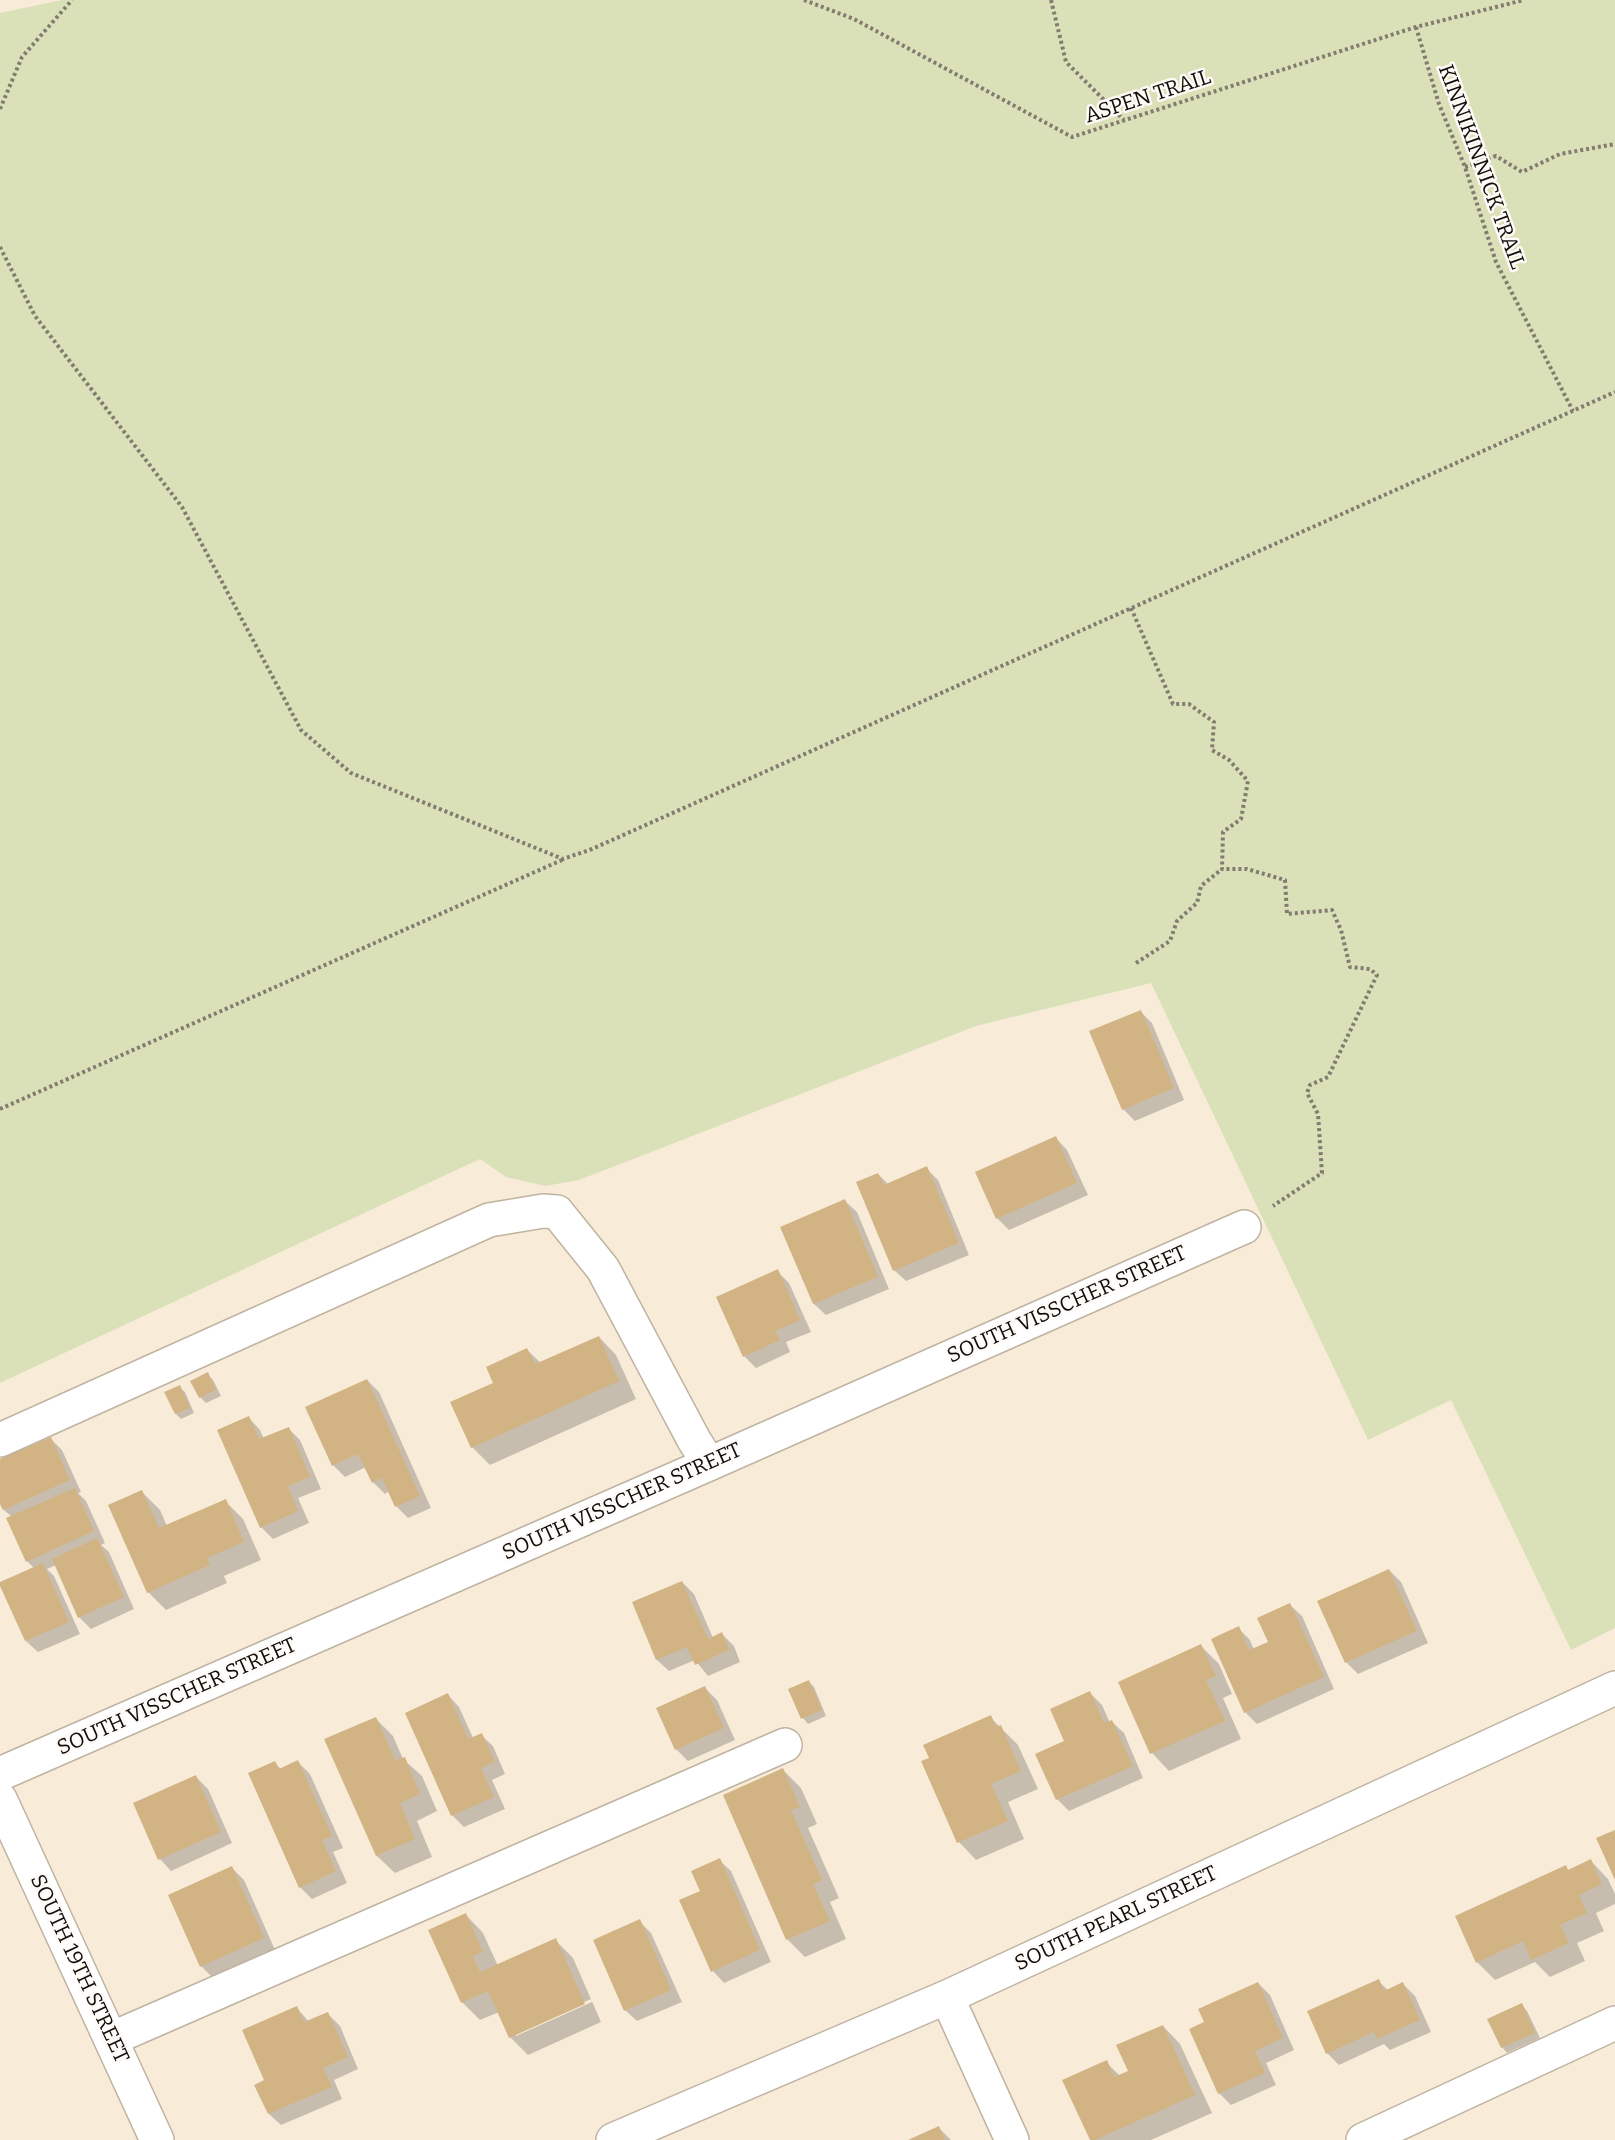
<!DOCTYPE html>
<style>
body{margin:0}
canvas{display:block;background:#f8ecd9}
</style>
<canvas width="1615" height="2140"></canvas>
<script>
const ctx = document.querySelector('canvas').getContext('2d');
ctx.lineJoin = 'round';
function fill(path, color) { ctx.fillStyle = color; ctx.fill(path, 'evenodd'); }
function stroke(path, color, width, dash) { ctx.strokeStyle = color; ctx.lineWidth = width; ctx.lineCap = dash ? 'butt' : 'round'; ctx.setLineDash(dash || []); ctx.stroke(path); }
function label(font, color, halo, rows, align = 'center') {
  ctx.font = font + ' Bitter,serif'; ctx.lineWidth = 5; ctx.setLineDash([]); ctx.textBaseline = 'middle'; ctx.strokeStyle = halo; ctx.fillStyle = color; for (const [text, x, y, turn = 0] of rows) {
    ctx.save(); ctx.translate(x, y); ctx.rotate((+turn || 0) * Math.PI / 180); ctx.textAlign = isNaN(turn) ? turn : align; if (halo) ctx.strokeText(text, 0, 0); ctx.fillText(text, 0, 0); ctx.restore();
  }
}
const green = new Path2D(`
 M62 0H1615V1628L1571 1650 1451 1400 1368 1440 1151 983 976 1026 579 1180 545 1186 506 1177 480 1159 0 1383V13Z`);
const shadow = new Path2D(`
 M1140 1011 1152 1023 1184 1100 1135 1121 1123 1109Z
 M1056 1138 1067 1150 1088 1195 1009 1230 997 1218Z
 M926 1168 938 1180 969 1255 906 1281 894 1270 878 1174 888 1184Z
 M845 1201 857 1212 889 1289 826 1315 814 1304Z
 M777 1271 789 1283 811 1332 786 1342 790 1352 756 1368 744 1356Z
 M599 1337 616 1355 636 1399 490 1465 472 1447 495 1384 527 1350 541 1363Z
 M207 1374 213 1380 221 1396 206 1403 200 1397Z
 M367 1380 379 1392 431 1508 408 1518 397 1507 389 1491 385 1494 373 1482 366 1467 345 1477 333 1465Z
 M179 1387 185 1392 194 1413 181 1419 176 1414Z
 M249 1418 260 1430 264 1439 288 1428 300 1440 321 1489 298 1498 309 1523 273 1539 261 1527Z
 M50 1438 62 1450 81 1492 78 1493 86 1501 105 1543 101 1545 109 1552 134 1609 91 1629 79 1617 56 1565 47 1569 54 1576 80 1634 38 1652 26 1641 34 1568 27 1561 12 1517 4 1510 0 1500V1461Z
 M142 1492 160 1510 167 1526 225 1501 243 1519 261 1560 224 1576 227 1583 166 1610 148 1592Z
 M1389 1570 1401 1582 1428 1643 1358 1674 1346 1662Z
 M682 1582 694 1594 713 1638 722 1634 734 1646 740 1662 708 1676 695 1660 669 1671 657 1660 634 1603Z
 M1290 1605 1302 1616 1334 1689 1257 1724 1245 1712 1238 1628 1250 1640 1254 1650 1270 1643Z
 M1201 1646 1219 1664 1232 1694 1223 1698 1241 1739 1169 1771 1152 1753Z
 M809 1682 814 1687 826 1716 808 1724 803 1718 790 1690Z
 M705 1688 717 1700 735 1740 688 1761 676 1749Z
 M1090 1693 1102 1705 1110 1723 1112 1722 1124 1733 1143 1778 1069 1811 1057 1799 1066 1742Z
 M448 1695 459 1707 473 1738 481 1735 493 1746 505 1774 492 1780 505 1809 464 1827 452 1815Z
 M990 1717 1018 1745 1038 1789 1008 1802 1024 1839 976 1860 959 1842Z
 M375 1718 393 1736 403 1759 422 1776 437 1811 417 1821 432 1857 395 1873 377 1856Z
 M274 1762 282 1770 298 1762 310 1774 343 1848 333 1852 347 1883 312 1899 300 1887Z
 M783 1770 801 1788 817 1824 808 1828 839 1898 830 1902 846 1939 805 1957 787 1939Z
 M196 1777 208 1789 232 1843 171 1871 160 1859Z
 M719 1860 731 1871 771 1962 724 1983 713 1971Z
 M1591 1861 1608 1879 1615 1894V1904L1596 1913 1604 1931 1577 1943 1585 1961 1550 1977 1535 1962 1495 1980 1477 1962 1457 1917 1565 1867 1569 1871Z
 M232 1868 244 1880 275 1950 213 1978 201 1966Z
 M466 1915 483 1933 498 1966 555 1940 573 1958 601 2022 528 2055 510 2037 499 2012 480 2020 462 2002ZM591 1999 592 2002 516 2036V2033Z
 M639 1921 651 1933 682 2002 637 2021 625 2010Z
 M1378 1981 1388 1990 1403 1984 1415 1996 1431 2032 1390 2050 1384 2044 1339 2065 1327 2053Z
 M1258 1983 1270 1995 1294 2050 1266 2063 1276 2085 1231 2105 1219 2093 1206 2023Z
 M1522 2005 1527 2011 1540 2038 1507 2053 1502 2047Z
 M297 2008 309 2022 328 2014 340 2026 358 2069 334 2080 342 2099 281 2125 269 2114 266 2081Z
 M1163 2026 1180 2044 1212 2113 1151 2140H1091L1106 2062 1120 2076 1129 2072Z
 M939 2128 951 2140H912Z`);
const building = new Path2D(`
 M1141 1010 1174 1088 1122 1110 1089 1031Z
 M1056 1136 1077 1183 996 1219 975 1172Z
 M927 1166 959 1243 893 1271 856 1182 878 1173 884 1185Z
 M845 1199 878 1277 813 1304 780 1227Z
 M778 1269 800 1320 775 1331 780 1340 743 1357 716 1297Z
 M599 1336 619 1381 471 1448 450 1402 493 1383 486 1367 527 1348 535 1364Z
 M208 1372 216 1390 199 1398 190 1381Z
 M367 1379 420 1496 395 1507 382 1478 372 1483 358 1454 332 1466 305 1407Z
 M180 1385 190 1408 175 1414 164 1392Z
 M249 1416 259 1439 289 1427 310 1477 288 1486 298 1511 260 1528 217 1430Z
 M51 1437 70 1480 3 1510 0 1504V1459Z
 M75 1488 94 1531 26 1562 6 1518Z
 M142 1490 159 1528 226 1499 244 1542 207 1558 210 1565 147 1593 108 1505Z
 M97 1538 124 1597 78 1618 52 1559Z
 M43 1563 69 1622 25 1641 0 1586V1582Z
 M1389 1569 1417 1631 1345 1663 1317 1601Z
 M682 1581 708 1639 722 1632 729 1650 695 1665 687 1647 656 1660 632 1602Z
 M1290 1603 1324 1677 1244 1713 1211 1639 1239 1626 1249 1650 1268 1642 1257 1618Z
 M1201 1644 1216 1676 1206 1680 1225 1721 1150 1754 1118 1682Z
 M809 1680 822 1710 801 1719 788 1689Z
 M705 1686 724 1728 675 1750 656 1708Z
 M1090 1691 1104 1723 1112 1720 1133 1766 1056 1800 1035 1754 1064 1741 1050 1709Z
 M448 1693 468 1739 482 1733 495 1762 481 1768 494 1797 451 1816 405 1713Z
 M991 1715 996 1727 1001 1725 1021 1771 991 1784 1008 1821 957 1843 921 1761 929 1758 923 1745Z
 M376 1717 395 1760 405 1757 420 1794 400 1803 415 1839 376 1856 324 1739Z
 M298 1760 332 1836 322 1840 336 1871 299 1888 248 1773 275 1761 279 1769Z
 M783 1768 800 1807 791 1810 822 1880 813 1884 830 1921 786 1940 723 1795Z
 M196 1775 221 1832 158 1860 133 1803Z
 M1615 1830V1880L1596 1838Z
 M720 1858 760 1950 711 1972 679 1900 700 1891 691 1871Z
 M1591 1859 1602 1884 1579 1895 1587 1913 1560 1925 1569 1943 1531 1960 1523 1941 1476 1963 1455 1916 1566 1865 1568 1870Z
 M232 1866 264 1938 200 1967 168 1895Z
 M466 1913 483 1952 473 1956 480 1972 556 1938 585 2004 509 2038 488 1991 461 2003 428 1930Z
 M640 1919 671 1990 624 2011 593 1940Z
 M1379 1979 1384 1991 1403 1982 1420 2020 1377 2039 1374 2032 1326 2054 1307 2011Z
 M1258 1982 1283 2038 1255 2051 1265 2073 1218 2094 1189 2029 1204 2022 1198 2009Z
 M1522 2003 1535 2033 1501 2048 1487 2019Z
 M297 2006 304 2022 328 2012 348 2057 323 2068 332 2087 268 2114 254 2085 264 2080 242 2030Z
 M1163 2025 1195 2095 1095 2140H1090L1062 2080 1107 2060 1114 2077 1128 2071 1116 2045Z
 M939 2126 945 2140H908Z`);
const path = new Path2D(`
 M804 0 854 19 1072 137 1416 27 1524 0
 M1051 0 1066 62 1124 120
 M1416 27 1439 104 1465 167 1496 262 1573 411
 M0 109 22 57 72 0
 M1465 167 1496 156 1522 172 1560 154 1615 144
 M0 247 35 316 182 507 301 730 351 773 563 859 592 849 1615 392
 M1131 608 1173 704H1189L1214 722 1212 750 1229 760 1248 781 1241 819 1223 832 1222 869H1247L1285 880 1287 914 1332 910 1341 930 1350 967 1370 969 1377 975 1328 1077 1310 1085 1307 1093 1318 1114 1322 1173 1273 1206
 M1136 963 1170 941 1177 921 1197 903 1201 886 1222 869
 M0 1109 562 860`);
const minor = new Path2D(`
 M0 1440 489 1220 543 1211 557 1212 603 1269 694 1440 709 1464
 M0 1774 709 1464 1244 1227
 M947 1997 1012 2140
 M111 2039 785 1745
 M613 2140 947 1997 1615 1688
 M1363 2140 1615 2023`);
const major = new Path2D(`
 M0 1799 157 2140`);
const streetNames = [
 ["ASPEN TRAIL",1148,97,-18],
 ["KINNIKINNICK TRAIL",1481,167,70],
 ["SOUTH VISSCHER STREET",1067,1305,-24],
 ["SOUTH VISSCHER STREET",622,1502,-24],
 ["SOUTH VISSCHER STREET",177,1697,-24],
 ["SOUTH PEARL STREET",1116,1919,-25],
 ["SOUTH 19TH STREET",79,1969,65]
];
fill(green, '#dae1b8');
fill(shadow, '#0003');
fill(building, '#d2b384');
stroke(minor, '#bfb3a1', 36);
stroke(major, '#bfb3a1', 36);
stroke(path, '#837b6f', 4, [3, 3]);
stroke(minor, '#fff', 33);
stroke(major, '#fff', 33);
label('21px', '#100c07', '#fdfaf7', streetNames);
</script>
